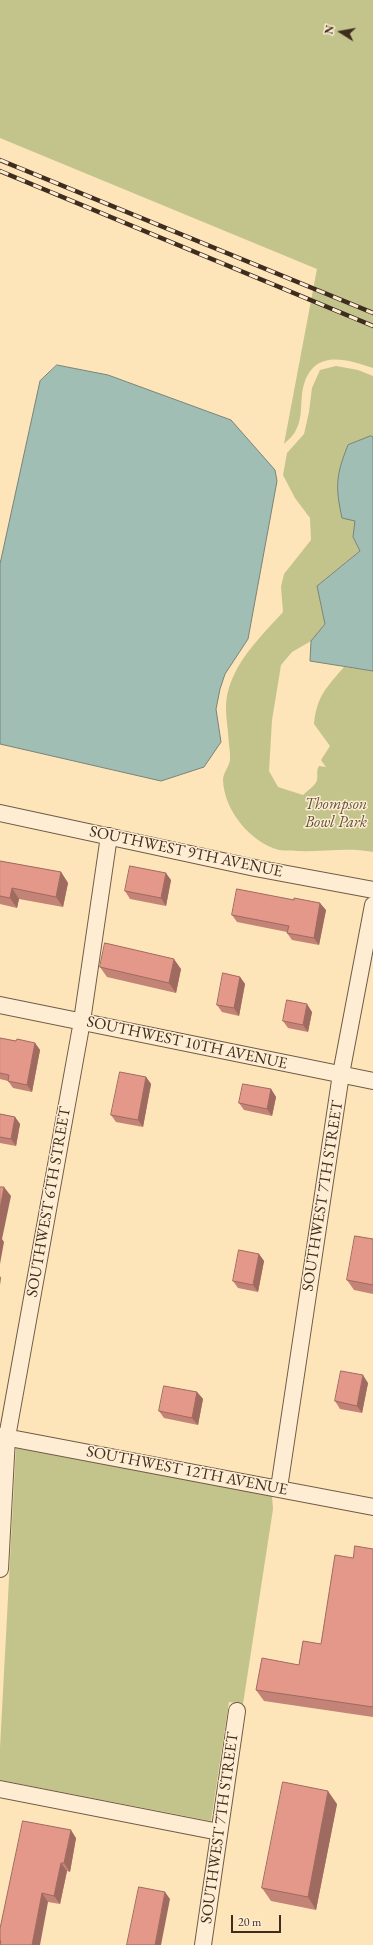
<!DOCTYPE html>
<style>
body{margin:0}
#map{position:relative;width:373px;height:1945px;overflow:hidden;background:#fde4b9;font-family:"EB Garamond",serif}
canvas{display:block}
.north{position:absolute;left:321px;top:12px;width:40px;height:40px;-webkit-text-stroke:3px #feedd2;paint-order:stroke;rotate:281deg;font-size:11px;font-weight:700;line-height:16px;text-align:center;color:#3e2d1f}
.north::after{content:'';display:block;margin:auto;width:14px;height:18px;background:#3e2d1f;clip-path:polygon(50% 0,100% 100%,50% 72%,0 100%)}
.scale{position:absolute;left:231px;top:1915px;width:50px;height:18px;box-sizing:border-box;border:2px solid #3e2d1f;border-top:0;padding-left:5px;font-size:12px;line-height:14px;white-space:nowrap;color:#3e2d1f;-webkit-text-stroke:3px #feedd2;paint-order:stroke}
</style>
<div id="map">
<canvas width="373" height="1945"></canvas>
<div class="north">N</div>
<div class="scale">20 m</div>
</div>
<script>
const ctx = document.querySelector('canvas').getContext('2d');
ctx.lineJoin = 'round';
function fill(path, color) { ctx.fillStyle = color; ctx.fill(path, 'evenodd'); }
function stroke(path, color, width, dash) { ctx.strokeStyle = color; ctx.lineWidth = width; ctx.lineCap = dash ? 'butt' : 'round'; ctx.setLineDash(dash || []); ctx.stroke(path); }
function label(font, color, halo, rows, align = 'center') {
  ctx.font = font + ' "EB Garamond",serif'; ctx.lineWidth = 3; ctx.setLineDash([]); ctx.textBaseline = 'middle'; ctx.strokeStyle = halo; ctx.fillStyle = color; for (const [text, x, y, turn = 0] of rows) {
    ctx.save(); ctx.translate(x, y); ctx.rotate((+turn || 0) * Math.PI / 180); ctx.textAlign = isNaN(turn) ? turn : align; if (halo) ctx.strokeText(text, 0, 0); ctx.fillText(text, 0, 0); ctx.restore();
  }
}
const green = new Path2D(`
 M0 0H373V368C345 358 312 349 303 388 300 401 303 417 296 430 294 435 288 440 284 444L317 269 0 138Z
 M336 366 358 370 373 376V437L371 436 353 537 360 551 317 586 325 624 311 641 292 652 281 665 272 720 269 771 278 787 303 795C307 791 316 785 317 780 318 775 316 771 319 766L326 767 321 760 330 746 314 724C317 696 326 688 344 667L373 671V852C349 847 322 852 297 851 292 850 285 851 279 850 250 842 224 810 223 780 223 773 229 767 230 760 230 755 230 750 229 745 228 718 221 704 233 677 244 652 265 632 283 612L281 587 284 574 311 540 310 518 295 498 283 475 287 453 304 434 309 412 312 388 320 370Z
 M16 1447 272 1496 273 1509 243 1704 229 1702 211 1821 0 1780V1748Z`);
const water = new Path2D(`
 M57 365 108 375 231 420 275 470 277 481 248 639 225 674 220 689 216 709 221 742 204 767 161 781 0 744V564L40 381Z
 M371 436 373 437V671L310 661 311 641 325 624 317 586 360 551 353 537 355 521 342 518C335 486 336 475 348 445Z`);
const minor = new Path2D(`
 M0 813 255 868 373 890
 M0 1005 373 1081
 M0 1436 373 1507
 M279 1488 341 1074 373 905
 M0 1569 7 1437 82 1021 109 836
 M0 1789 219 1832
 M203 1945 237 1711`);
const rail = new Path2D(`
 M0 160 373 313
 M0 171 373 326`);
const wall = new Path2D(`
 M0 861 61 872 68 883 63 907 19 899 17 908 0 904Z
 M171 880 166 906 130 899 125 891Z
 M326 910 319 945 292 940 287 933V932L237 922 232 915Z
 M100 967 181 969 176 993 107 977Z
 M240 977 245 984 239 1016 222 1012 217 1005Z
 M312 1012 308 1032 288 1028 283 1021Z
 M0 1038 16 1041 35 1043 40 1050 32 1092 13 1088 8 1081 0 1079Z
 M146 1077 151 1084 143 1127 116 1122 111 1115Z
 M271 1089 276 1097 272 1116 244 1110 239 1103Z
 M0 1114 15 1117 20 1124 16 1146 0 1143Z
 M373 1239V1294L354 1290 347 1280Z
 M259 1254 264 1261 258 1292 238 1288 233 1281Z
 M368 1383 362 1413 340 1409 335 1401Z
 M197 1392 203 1399 198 1425 164 1418 159 1411Z
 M373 1549V1717L264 1701 256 1690 299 1665 321 1644 353 1558Z
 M337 1804 316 1910 271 1901 262 1888Z
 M76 1838 70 1872 67 1871 60 1904 48 1902 0 1945V1929Z`);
const shadedWall = new Path2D(`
 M61 872 68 883 63 907 56 897Z
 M166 873 171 880 166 906 161 898Z
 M12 888 19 899 17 908 10 898Z
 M320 903 326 910 319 945 314 938Z
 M174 959 181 969 176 993 169 983Z
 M240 977 245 984 239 1016 234 1008Z
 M307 1004 312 1012 308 1032 303 1025Z
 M35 1043 40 1050 32 1092 27 1085Z
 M146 1077 151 1084 143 1127 138 1120Z
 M271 1089 276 1097 272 1116 267 1109Z
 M15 1117 20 1124 16 1146 11 1139Z
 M4 1187 11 1196 2 1239 4 1242 0 1264V1209Z
 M259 1254 264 1261 258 1292 253 1285Z
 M0 1276 1 1278 0 1285Z
 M363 1375 368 1383 362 1413 357 1406Z
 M197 1392 203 1399 198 1425 192 1418Z
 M328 1791 337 1804 316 1910 308 1897Z
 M71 1830 76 1838 70 1872 64 1863Z
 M61 1863 67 1871 60 1904 54 1896Z
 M165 1892 170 1899 161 1945H155Z
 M42 1893 48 1902 40 1945H32Z`);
const building = new Path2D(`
 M0 861 61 872 56 897 12 888 10 898 0 896Z
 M130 866 166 873 161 898 125 891Z
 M237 889 294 900V898L320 903 314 938 287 933 289 926 232 915Z
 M105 943 174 959 169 983 100 967Z
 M223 973 240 977 234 1008 217 1005Z
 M287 1000 307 1004 303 1025 283 1021Z
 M0 1038 16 1041 17 1039 35 1043 27 1085 8 1081 9 1075 0 1073Z
 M120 1072 146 1077 138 1120 111 1115Z
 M243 1084 271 1089 267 1109 239 1103Z
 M0 1114 15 1117 11 1139 0 1137Z
 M0 1187H4L0 1209Z
 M355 1236 373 1239V1285L347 1280Z
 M239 1250 259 1254 253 1285 233 1281Z
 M341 1371 363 1375 357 1406 335 1401Z
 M164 1386 197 1392 192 1418 159 1411Z
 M355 1546 373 1549V1707L256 1690 262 1658 299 1665 303 1641 321 1644 335 1555 353 1558Z
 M283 1782 328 1791 308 1897 262 1888Z
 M23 1821 71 1830 64 1863H61L54 1896 42 1893 32 1945H0L1 1941H0V1929Z
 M139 1887 165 1892 155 1945H127Z`);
const parkNames = [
 ["Thompson",336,805],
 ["Bowl Park",336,823]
];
const streetNames = [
 ["SOUTHWEST 9TH AVENUE",186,852,12],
 ["SOUTHWEST 10TH AVENUE",187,1043,12],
 ["SOUTHWEST 7TH STREET",323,1196,-81],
 ["SOUTHWEST 6TH STREET",49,1202,-80],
 ["SOUTHWEST 12TH AVENUE",187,1471,11],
 ["SOUTHWEST 7TH STREET",220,1828,-82]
];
fill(green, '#c3c38c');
fill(water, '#a0beb4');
stroke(water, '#798478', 1);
stroke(minor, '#6e5b46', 18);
stroke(minor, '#feedd2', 16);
stroke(rail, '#3e2d1f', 4.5);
stroke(rail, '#feedd2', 3, [9]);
fill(wall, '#c38376');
fill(shadedWall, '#9f6a60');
fill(building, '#e39889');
stroke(building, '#9f6a60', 1);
label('italic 16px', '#5f523a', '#feedd2', parkNames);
label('16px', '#3e2d1f', '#feedd2', streetNames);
</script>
